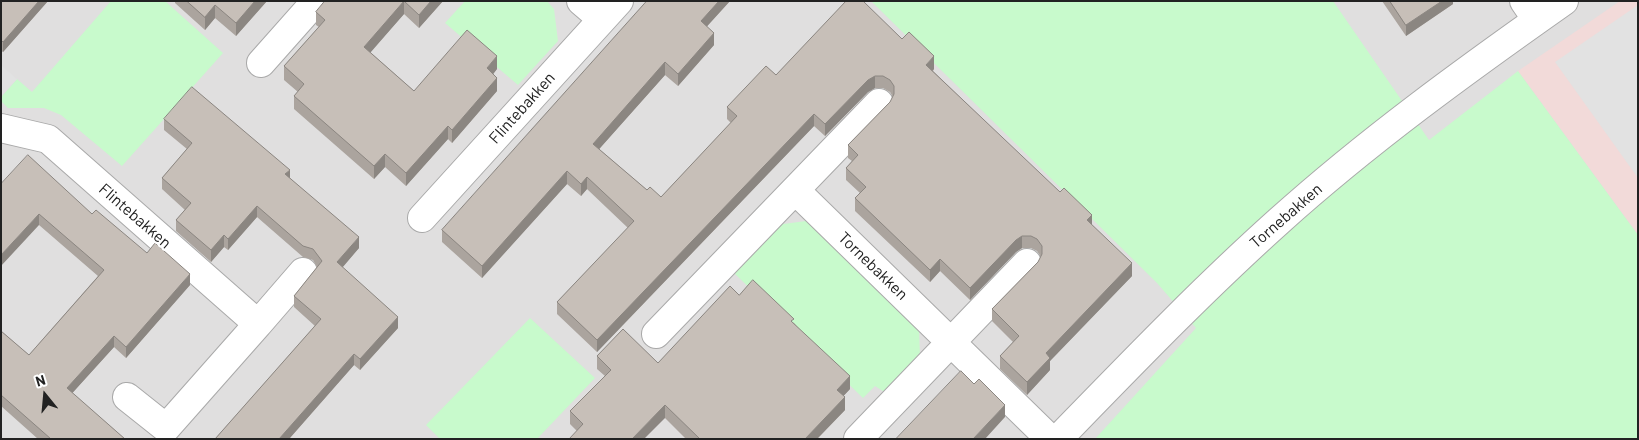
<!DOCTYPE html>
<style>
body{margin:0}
#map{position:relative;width:1639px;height:440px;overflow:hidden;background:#f2efe9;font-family:Barlow,sans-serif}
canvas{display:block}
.frame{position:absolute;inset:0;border:2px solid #222;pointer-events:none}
.north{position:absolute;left:20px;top:370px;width:50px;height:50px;-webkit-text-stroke:4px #fff;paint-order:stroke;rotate:343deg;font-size:14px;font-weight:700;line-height:20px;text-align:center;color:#222}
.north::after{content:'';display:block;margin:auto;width:18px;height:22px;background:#222;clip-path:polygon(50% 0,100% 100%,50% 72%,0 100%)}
</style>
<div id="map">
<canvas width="1639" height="440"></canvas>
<div class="frame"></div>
<div class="north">N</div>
</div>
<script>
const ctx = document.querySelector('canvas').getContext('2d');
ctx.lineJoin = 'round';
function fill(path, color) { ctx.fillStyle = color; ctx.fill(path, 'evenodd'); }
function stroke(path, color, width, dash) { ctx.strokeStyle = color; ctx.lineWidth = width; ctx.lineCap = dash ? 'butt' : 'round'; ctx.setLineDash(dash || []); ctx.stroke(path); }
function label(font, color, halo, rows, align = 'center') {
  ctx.font = font + ' Barlow,sans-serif'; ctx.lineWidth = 4.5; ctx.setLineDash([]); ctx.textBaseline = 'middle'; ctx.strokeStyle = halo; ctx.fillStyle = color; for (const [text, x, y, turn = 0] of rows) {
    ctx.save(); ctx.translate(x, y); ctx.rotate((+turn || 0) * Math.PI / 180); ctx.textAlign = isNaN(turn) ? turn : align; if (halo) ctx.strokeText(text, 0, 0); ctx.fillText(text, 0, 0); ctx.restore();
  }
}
const residential = new Path2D(`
 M1 1H1638V439H1Z`);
const commercial = new Path2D(`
 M1620 1H1638V235L1518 71Z`);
const park = new Path2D(`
 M111 1H165L223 53 122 166 61 115 44 108H8L1 101V97L17 79 32 92Z
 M465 1H547L554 9 558 41 518 85 445 23Z
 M871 1H1333L1429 140 1518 71 1638 235V439H1095L1196 328 1157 283Z
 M806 221 919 328 920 357 886 393 875 386 863 398 734 273 776 225Z
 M530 318 595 378 537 439H440L426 425Z`);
const parking = new Path2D(`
 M1638 5V178L1555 62Z
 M1 65 17 79 1 97Z`);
const minor = new Path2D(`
 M581 1 602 19
 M1524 1 1537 20
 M261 63 316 1
 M1 128 48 139 258 324 303 272
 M795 190 1050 439
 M422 218 619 1
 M656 334 879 103
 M127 397 166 428 258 324
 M858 439 1027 263
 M1058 439C1130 365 1202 290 1279 221 1368 141 1466 70 1564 1`);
const wall = new Path2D(`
 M1 1H48L3 52 1 51Z
 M175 1H267L236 36 215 18 205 30 175 3Z
 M325 1H443L419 28 404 14 370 52 414 91 497 69 493 74 497 91 452 143 448 139 406 186 385 167 374 179 294 109V96L298 92 284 80V66L319 27 316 25V12Z
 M647 1H730L707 26 714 45 678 86 665 75 599 149 647 190 661 197 731 123 727 119V107L776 75 934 69 933 71 1092 225 1132 276 1050 361V370L1027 395 1000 369V356L1013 342 992 321V309L1038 262 1041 257 1037 251 1031 248H1022L1016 252 970 300 940 271 930 282 855 211V198L860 193 846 180V168L852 161 848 158V145L890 102 893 97 890 92 883 88H875L868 92 825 136 814 126 597 352 557 314V302L628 228 587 189 581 196 567 184 482 278 442 242V230Z
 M1382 1H1453V4L1406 36Z
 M164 119 290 178 359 248 342 267 398 328 360 370 354 365 289 439H215L315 326 294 307V296L317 267 313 260 303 257 257 217 228 250 224 247 211 262 176 231V220L185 210 162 189V178L187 149 164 130Z
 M1 184 92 214 190 285 126 358 114 347 72 393 125 439H38L1 406V331L29 355 98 276 39 225Z
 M739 295 794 323 850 389 843 396 845 410 817 439H686L665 418 577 431 570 424V411L605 376 597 369V356L658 363Z`);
const shadedWall = new Path2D(`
 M39 1H48L3 52V42Z
 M255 1H267L236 36V23Z
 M404 1V14L364 60V47Z
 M431 1H443L419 28V15Z
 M719 1H730L701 33V21Z
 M1442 1H1453V4L1406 36V25Z
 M215 5V18L205 30V17Z
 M714 33V45L678 86V74Z
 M497 56V69L487 82V68Z
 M934 56V69L926 77V65Z
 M665 62V75L593 156V144Z
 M875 76V88L868 92 825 136V124L868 80Z
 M497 78V91L452 143V130Z
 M814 114V126L597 352V340Z
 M448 126V139L406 186V173Z
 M385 154V167L374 179V166Z
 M290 170V181L285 174Z
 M567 171V184L482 278V266Z
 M587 177V189L581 196V184Z
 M257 206V217L228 250V239Z
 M39 214V225L1 266V255Z
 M1092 215V227L1087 220Z
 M224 235V247L211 262V250Z
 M1022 236V248L1016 252 970 300V288L1016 240Z
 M359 237V248L337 274V262Z
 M940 259V271L930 282V270Z
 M1132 263V276L1050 361V370L1027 395V382L1046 353Z
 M190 274V285L126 358V347Z
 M398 317V328L360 370V359Z
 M114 336V347L67 399V388Z
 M354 354V365L289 439H279Z
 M850 376V389L837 403V390Z
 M845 397V410L817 439H805Z
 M665 405V418L644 439H632Z
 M1005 405V417L985 439H973Z`);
const building = new Path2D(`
 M1 1H39L3 42 1 40Z
 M187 1H255L236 23 215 5 205 17Z
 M325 1H431L419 15 404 1 364 47 414 91 467 30 497 56 487 68 497 78 452 130 448 126 406 173 385 154 374 166 294 96 304 84 284 66 325 20 316 12Z
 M647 1H719L701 21 714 33 678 74 665 62 593 144 647 190 650 187 661 197 737 116 727 107 766 66 776 75 846 1H863L902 39 909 32 934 56 926 65 1060 192 1064 188 1092 215 1087 220 1132 263 1046 353 1050 358 1027 382 1000 356 1019 336 992 309 1038 262 1042 254V246L1037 239 1031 236H1022L1016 240 970 288 940 259 930 270 855 198 866 187 846 168 858 155 848 145 890 102 894 94V86L890 80 883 76H875L868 80 825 124 814 114 597 340 557 302 634 221 587 177 581 184 567 171 482 266 442 230Z
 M1390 1H1442L1406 25Z
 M192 87 290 170 285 174 359 237 337 262 398 317 360 359 354 354 279 439H215L321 319 294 296 322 261 313 249 303 246 257 206 228 239 224 235 211 250 176 220 191 203 162 178 192 143 164 119Z
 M28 155 92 214 96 210 147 253 155 243 190 274 126 347 114 336 67 388 125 439H51L1 395V331L29 355 104 270 39 214 1 255V184Z
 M753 280 794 319 791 321 850 376 837 390 845 397 805 439H700L665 405 632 439H569L583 424 570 411 611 370 597 356 623 329 658 363 730 286 739 295Z
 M961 371 974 384 979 379 1005 405 973 439H896Z`);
const streetNames = [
 ["Flintebakken",522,108,-48],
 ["Flintebakken",135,216,41],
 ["Tornebakken",1286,216,-41],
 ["Tornebakken",873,266,44]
];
fill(residential, '#e0dfdf');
fill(commercial, '#f2dad9');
fill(park, '#c8facc');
fill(parking, '#e2e2e2');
stroke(minor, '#a9a9a9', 30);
stroke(minor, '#fff', 28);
fill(wall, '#aba49e');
fill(shadedWall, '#8b8681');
fill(building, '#c7bfb8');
stroke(building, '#8b8681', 1);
label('16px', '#222', '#fff', streetNames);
</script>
